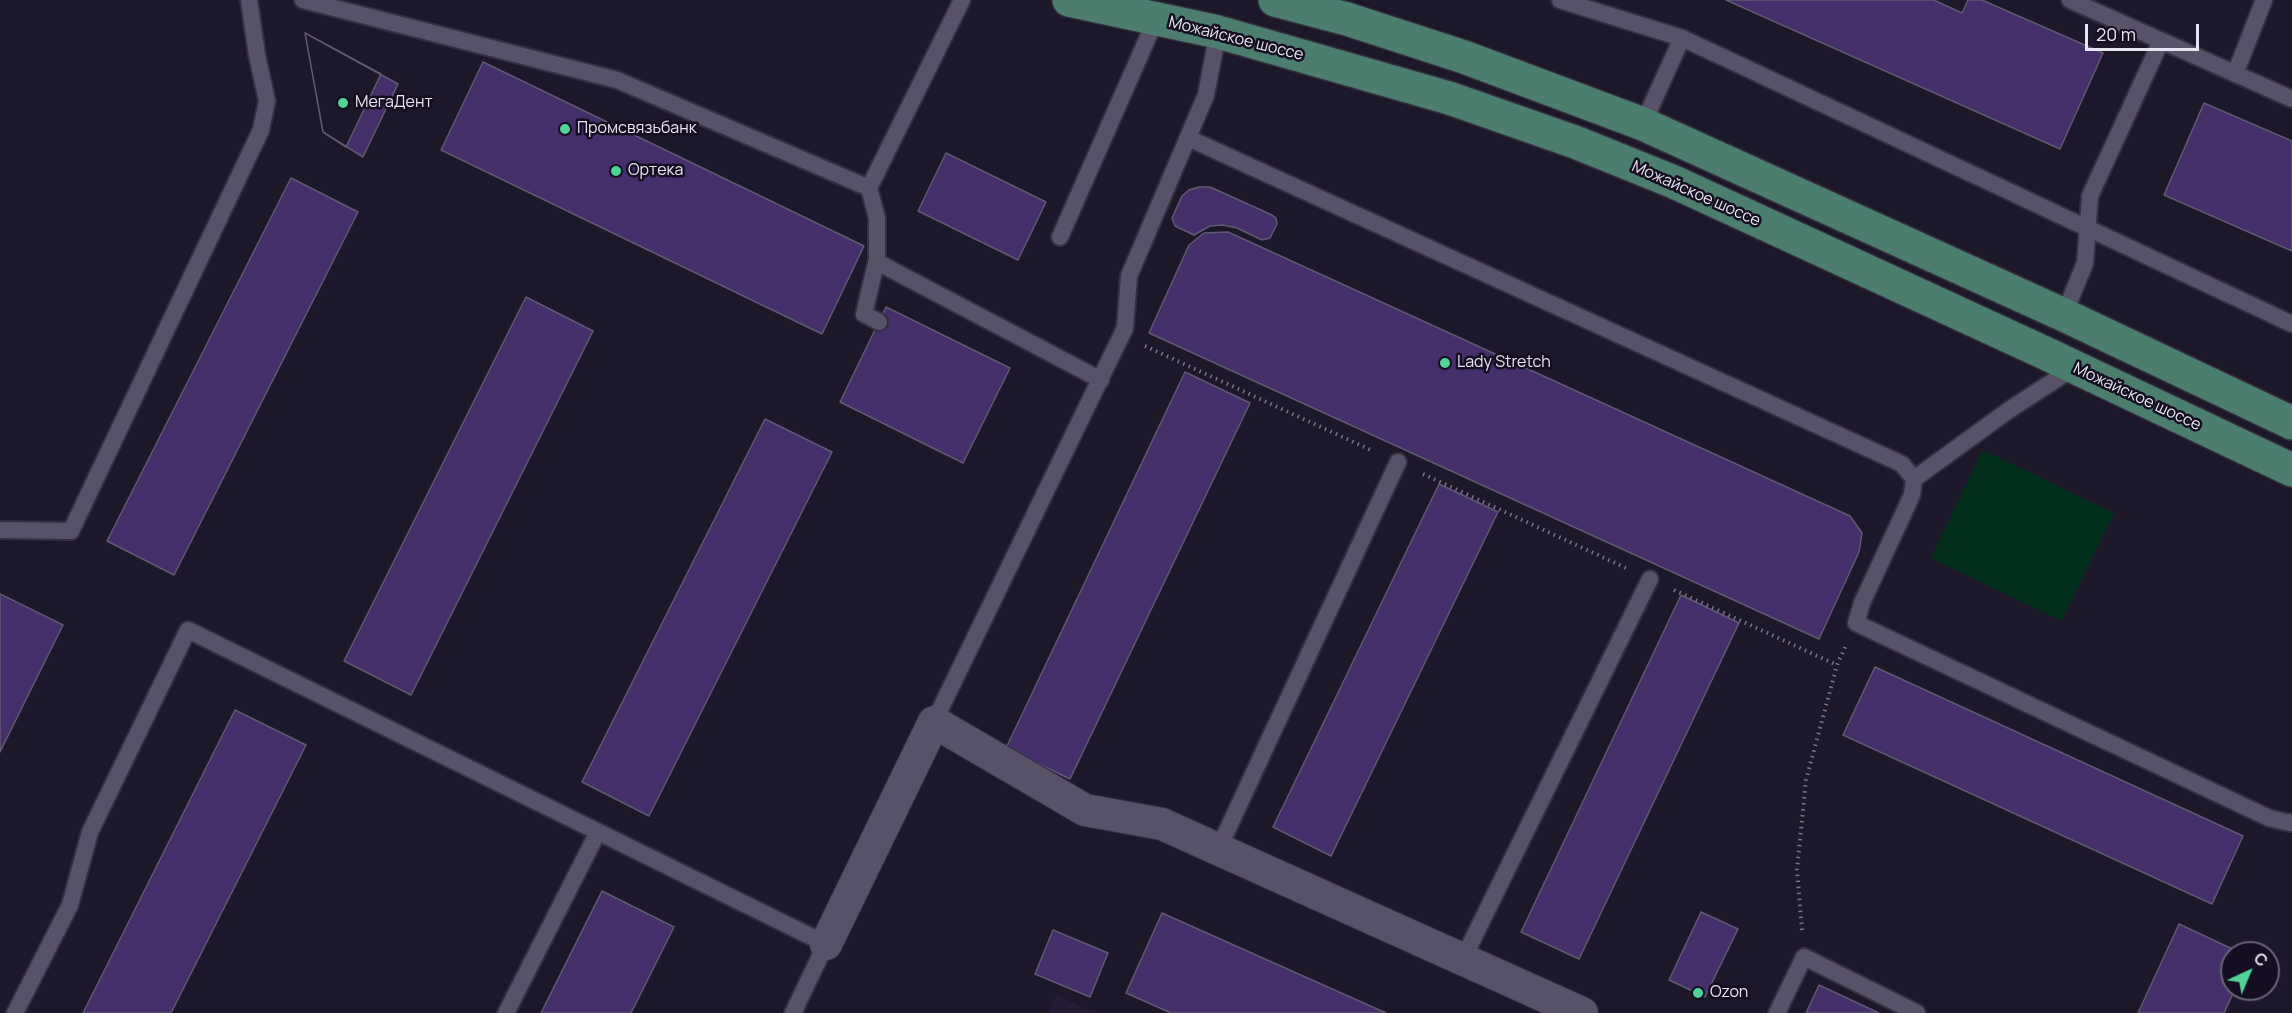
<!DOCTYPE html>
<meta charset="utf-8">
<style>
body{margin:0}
#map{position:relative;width:2292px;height:1013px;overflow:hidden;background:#1d172a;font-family:Manrope,sans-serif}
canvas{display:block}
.north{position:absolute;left:2220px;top:941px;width:60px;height:60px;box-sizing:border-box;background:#140e20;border:2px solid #696474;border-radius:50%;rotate:44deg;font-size:16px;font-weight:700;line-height:24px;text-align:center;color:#e8e5f2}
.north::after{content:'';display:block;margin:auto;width:21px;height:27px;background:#51d398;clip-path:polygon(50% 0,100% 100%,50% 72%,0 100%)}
.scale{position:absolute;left:2085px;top:24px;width:114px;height:27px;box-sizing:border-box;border:3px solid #e8e5f2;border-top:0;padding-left:8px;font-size:18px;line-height:21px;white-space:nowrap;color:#e8e5f2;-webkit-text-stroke:4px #140e20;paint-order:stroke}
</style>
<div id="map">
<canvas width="2292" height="1013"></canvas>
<div class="north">С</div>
<div class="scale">20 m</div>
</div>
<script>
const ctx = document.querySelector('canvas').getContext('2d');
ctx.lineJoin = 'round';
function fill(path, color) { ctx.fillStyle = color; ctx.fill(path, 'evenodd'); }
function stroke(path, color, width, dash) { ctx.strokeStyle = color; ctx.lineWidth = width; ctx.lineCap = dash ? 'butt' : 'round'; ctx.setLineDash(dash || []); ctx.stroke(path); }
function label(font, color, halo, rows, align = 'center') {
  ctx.font = font + ' Manrope,sans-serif'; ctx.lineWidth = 5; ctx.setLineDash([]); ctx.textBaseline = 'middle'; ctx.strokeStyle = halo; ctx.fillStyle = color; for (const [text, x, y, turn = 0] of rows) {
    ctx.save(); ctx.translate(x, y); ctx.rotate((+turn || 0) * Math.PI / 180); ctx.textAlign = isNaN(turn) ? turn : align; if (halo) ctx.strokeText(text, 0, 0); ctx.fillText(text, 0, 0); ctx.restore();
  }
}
const built = new Path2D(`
 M1056 995 1095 1013H1048Z`);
const green = new Path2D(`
 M1983 450 2114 513 2062 621 1931 558Z`);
const building = new Path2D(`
 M1726 0H1934L1962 13 1968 0H1982L2103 53 2060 149Z
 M305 33 398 84 363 157 323 132Z
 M305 33 381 74 346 147 323 132Z
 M483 62 864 246 822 334 441 150Z
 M2204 103 2292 141V251L2164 195Z
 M946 153 1046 202 1018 260 918 211Z
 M291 178 358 212 174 575 107 541Z
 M1199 187H1210L1272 215 1276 218 1277 224 1270 238 1262 240 1237 228 1223 225 1210 226 1194 235 1175 226 1172 218 1182 196 1189 190Z
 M1228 232 1850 516 1862 533 1859 552 1819 639 1149 333 1189 245 1204 233Z
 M526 297 593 331 411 695 344 661Z
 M886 307 1010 368 963 463 840 402Z
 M1185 372 1250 403 1070 779 1006 748Z
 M765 419 832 452 649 816 582 782Z
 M1439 484 1498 512 1331 856 1273 827Z
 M0 594 63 625 0 752Z
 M1681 595 1739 623 1579 959 1521 932Z
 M1875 667 2243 836 2212 904 1843 735Z
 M235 710 306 745 171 1013H83Z
 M602 891 674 927 631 1013H541Z
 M1701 912 1738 929 1705 997 1669 980Z
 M1162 913 1386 1013H1171L1126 993Z
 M2179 924 2241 953H2232V989H2235L2224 1013H2138Z
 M1053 930 1108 953 1090 997 1035 974Z
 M1819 985 1879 1013H1806Z`);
const path = new Path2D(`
 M1145 346 1373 451
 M1423 474 1626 568
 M1674 590 1837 665
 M1802 930 1797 870 1806 780 1837 665 1845 647`);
const lane = new Path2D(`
 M303 0 617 80 869 188 877 218V259L864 314 879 322
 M1560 0 1682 38 2292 324
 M2070 0 2292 99
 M2235 74 2264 0
 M1643 124 1682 38
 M1188 138 1902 464 1914 479 1912 495 1862 603 1856 623 2269 818 2290 823 2292 822
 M869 188 962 0
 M1060 237 1156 19
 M877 262 1101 380
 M2064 315 2085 263 2090 196 2161 41
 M1914 479 2009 410 2075 367
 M0 530 71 531 261 130 267 101 257 55 249 0
 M934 722 1125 328 1129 276 1206 95 1218 32
 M1218 850 1398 462
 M1463 959 1650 579
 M15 1013 70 905 90 832 188 630 826 944 793 1013
 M506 1013 598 832
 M1777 1013 1804 957 1917 1013`);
const street = new Path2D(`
 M826 944 934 722 1085 810 1162 824 1582 1013`);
const primary = new Path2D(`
 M1069 0 1218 32 1449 98 1575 142 1674 182 2047 354 2292 470
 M1275 0 1347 19 1464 57 1643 124 2064 315 2292 423`);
const markers = [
 [343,103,6,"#51d398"],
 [565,129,6,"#51d398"],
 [616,171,6,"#51d398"],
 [1445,363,6,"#51d398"],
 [1698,993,6,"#51d398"]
];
const streetNames = [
 ["Можайское шоссе",1236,39,14],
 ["Можайское шоссе",1696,194,24],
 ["Можайское шоссе",2137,397,25]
];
const poiNames = [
 ["МегаДент",355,103],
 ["Промсвязьбанк",577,129],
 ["Ортека",628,171],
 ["Lady Stretch",1457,363],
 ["Ozon",1710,993]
];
fill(built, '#241c35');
fill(green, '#022e1c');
fill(building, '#442f6b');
stroke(building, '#605a71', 1.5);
stroke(lane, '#34303f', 20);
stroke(street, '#34303f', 34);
stroke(primary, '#34303f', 36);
stroke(path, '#797585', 4, [1.5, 4.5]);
stroke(lane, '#585269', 16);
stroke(street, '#585269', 32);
stroke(primary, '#4b7e6e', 33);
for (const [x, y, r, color] of markers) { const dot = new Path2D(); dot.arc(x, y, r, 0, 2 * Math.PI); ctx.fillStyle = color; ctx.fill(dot); stroke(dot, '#140e20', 2); }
label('16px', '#e8e5f2', '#140e20', streetNames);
label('16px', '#e8e5f2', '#140e20', poiNames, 'left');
</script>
